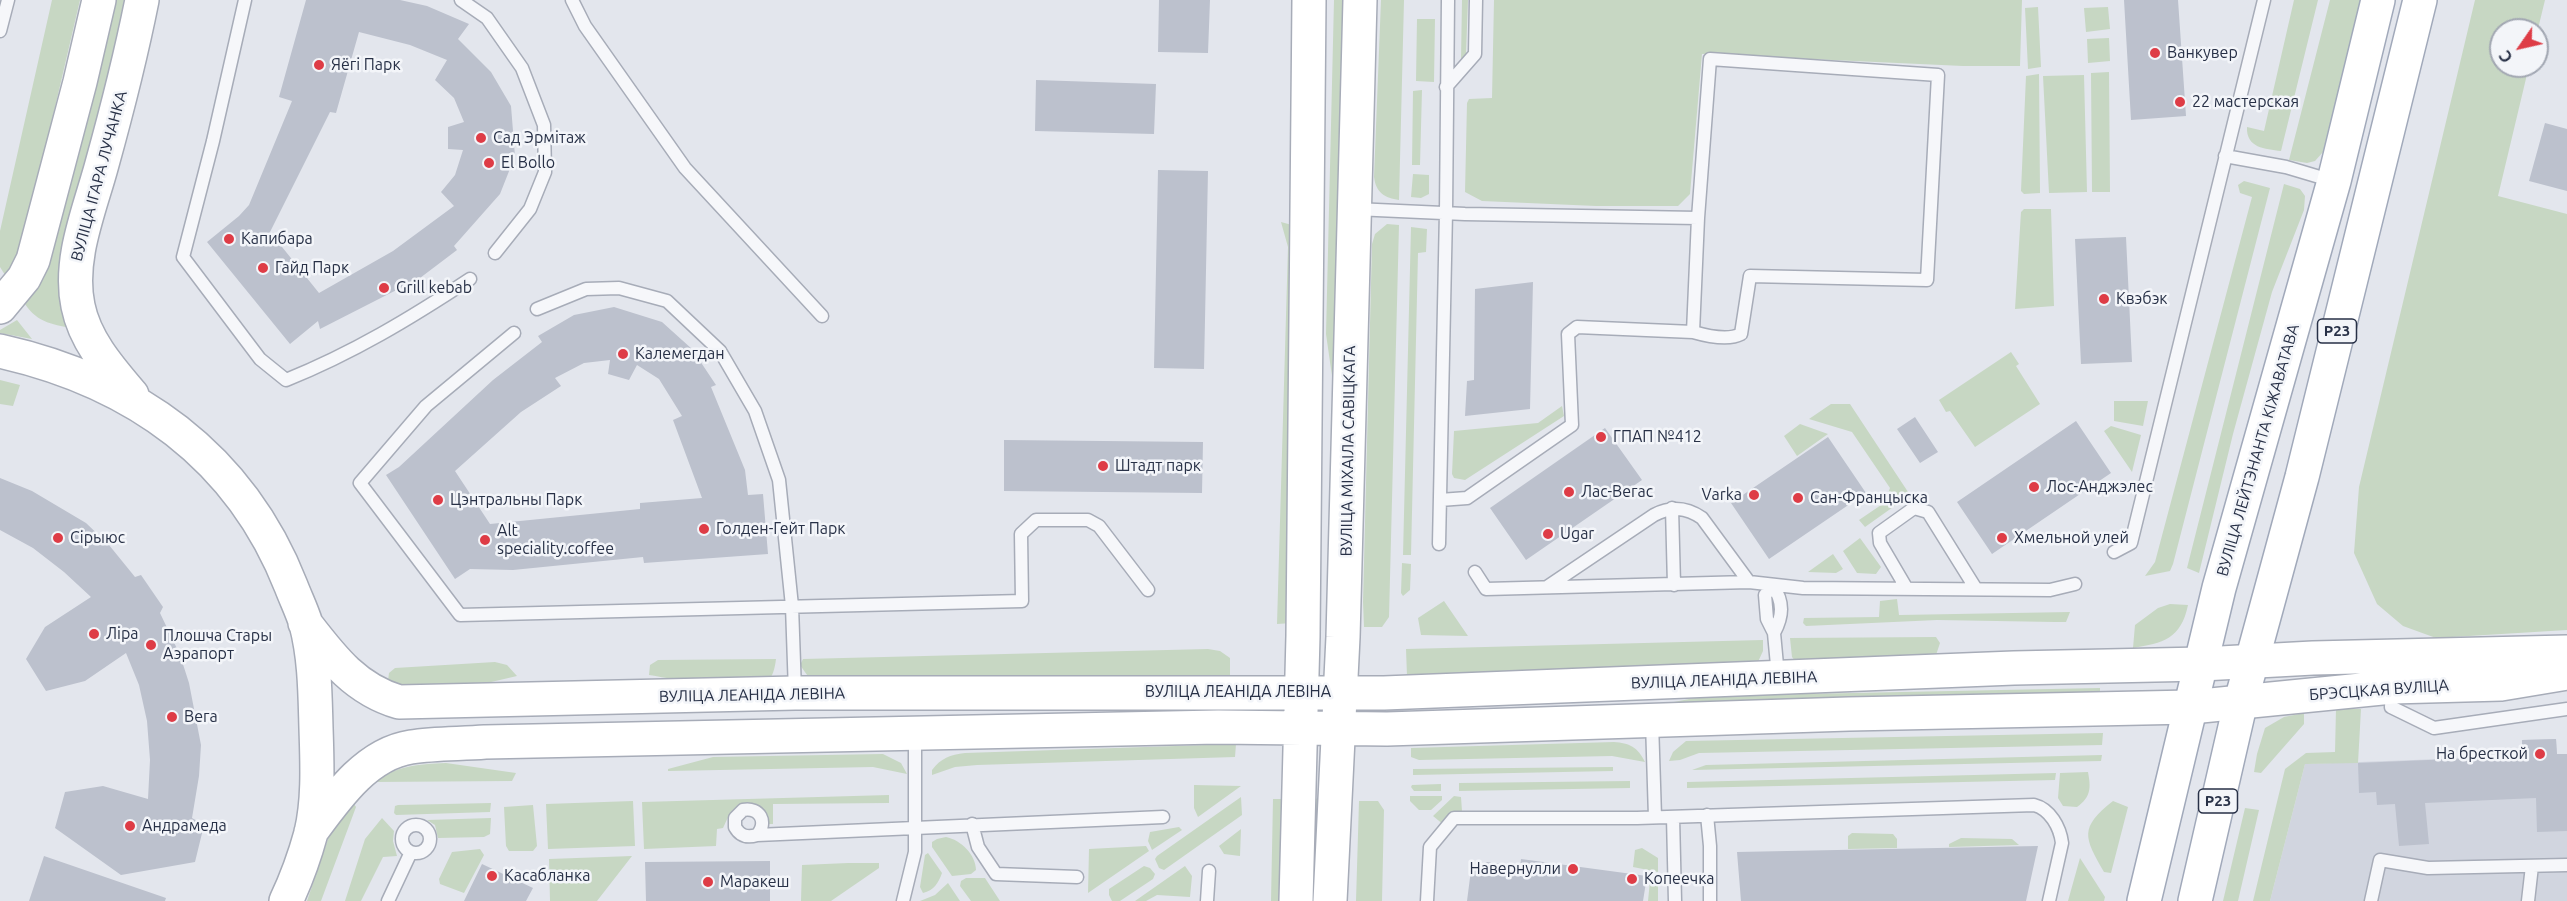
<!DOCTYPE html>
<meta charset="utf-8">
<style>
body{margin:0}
#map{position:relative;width:2567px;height:901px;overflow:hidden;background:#e3e6ed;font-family:Ubuntu,sans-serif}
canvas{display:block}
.north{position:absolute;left:2489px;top:18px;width:60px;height:60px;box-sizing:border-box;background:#f3f5f9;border:2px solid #a2a7b2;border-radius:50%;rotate:236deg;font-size:16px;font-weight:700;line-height:24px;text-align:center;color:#283147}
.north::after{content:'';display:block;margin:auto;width:21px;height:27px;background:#de3c46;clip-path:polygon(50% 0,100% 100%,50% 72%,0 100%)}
</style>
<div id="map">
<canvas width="2567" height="901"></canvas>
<div class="north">С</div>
</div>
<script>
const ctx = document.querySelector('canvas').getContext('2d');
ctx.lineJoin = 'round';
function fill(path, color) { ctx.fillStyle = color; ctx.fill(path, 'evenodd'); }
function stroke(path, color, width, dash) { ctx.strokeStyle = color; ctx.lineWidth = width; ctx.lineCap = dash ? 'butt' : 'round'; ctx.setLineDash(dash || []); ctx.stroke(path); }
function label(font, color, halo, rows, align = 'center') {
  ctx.font = font + ' Ubuntu,sans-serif'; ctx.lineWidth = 5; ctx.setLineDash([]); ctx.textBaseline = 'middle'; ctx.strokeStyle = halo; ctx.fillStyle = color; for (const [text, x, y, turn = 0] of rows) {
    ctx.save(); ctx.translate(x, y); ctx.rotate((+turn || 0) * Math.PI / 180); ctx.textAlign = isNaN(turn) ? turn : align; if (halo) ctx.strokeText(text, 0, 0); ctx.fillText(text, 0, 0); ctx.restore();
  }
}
const built = new Path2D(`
 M2556 739 2557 754H2567V901H2270L2305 764 2522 756V740Z`);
const green = new Path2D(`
 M52 0H80L25 236 12 266 5 275 0 267V231Z
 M110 0H124L101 117 76 329C55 325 37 323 25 304L44 278 76 160Z
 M1334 0H1349L1334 390 1326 334Z
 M1381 0H1404L1399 200C1385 198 1376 193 1374 177Z
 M1462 0H1468L1466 54 1461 60Z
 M1494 0H2022L2020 66H1963L1702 54 1690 194 1678 206H1596L1482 201 1465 192 1467 103 1469 99 1492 98Z
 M2294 0H2318L2281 151C2265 149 2246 148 2247 127L2264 131Z
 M2330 0H2361L2323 152 2315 161 2307 163 2289 160Z
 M2475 0H2545L2537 33V30H2501V66H2529L2498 196 2567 214V630L2436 638 2403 626 2377 604 2354 553 2359 487Z
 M2038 7 2041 67 2028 69 2025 8Z
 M2108 7 2110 29 2086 32 2084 8Z
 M1417 19H1435L1434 82 1416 81Z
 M2109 38 2110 61 2088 63 2087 39Z
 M2109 72 2110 192H2092L2091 73Z
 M2039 74 2040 193 2024 194 2021 191 2026 76Z
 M2084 75 2087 192 2049 193 2043 76Z
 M1422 90 1420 165H1412L1413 91Z
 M1413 174 1429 175V194L1421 198 1411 197Z
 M2244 181 2270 188 2173 564 2170 571 2145 576 2155 562 2252 197 2240 193 2238 185Z
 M2284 184 2300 189 2305 196 2304 210 2272 292 2233 434 2199 573 2187 568Z
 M2024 209H2051L2054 306 2015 309 2021 212Z
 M1281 222 1292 225V623L1277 624 1288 247Z
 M1387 224 1399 225 1389 617 1382 627H1364L1363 602 1372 244 1375 234Z
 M1411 227 1427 229 1426 252 1418 253 1411 555H1403Z
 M17 320 32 339 0 333V330Z
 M2011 352 2019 364 2016 366 2040 404 1975 447 1950 411 1946 412 1939 400Z
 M0 380 20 385 13 406 0 404Z
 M2114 401H2148L2143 426 2114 421Z
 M1831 404H1850L1910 495 1865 527 1859 520 1884 503 1890 488 1852 432 1809 419Z
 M1562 406 1564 416 1465 480 1454 478 1452 474 1454 431 1538 423Z
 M1800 424 1828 434 1797 456 1784 436Z
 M2111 426 2141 435 2132 472 2104 431Z
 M1860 538 1881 567 1876 574 1857 573 1843 551Z
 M1833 554 1843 569 1836 573 1808 572Z
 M1402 563 1411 564 1410 590 1403 596 1401 593Z
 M1897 599 1899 615 2070 612 2066 622H2055L1937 620 1806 626 1803 623 1804 618 1879 617 1880 601Z
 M1444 601 1468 636 1421 635 1418 618Z
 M2170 604 2188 605C2181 639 2163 643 2133 648L2135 625 2158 608Z
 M1936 637 1940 643 1936 655 1796 662 1792 657 1790 638Z
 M1763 640V651L1757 664 1407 676 1406 649Z
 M1208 649 1220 651 1230 658V675L1082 680 812 682 800 665 803 659Z
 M776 659C775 667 773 679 765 683 746 693 673 679 649 675L650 665 658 660Z
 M495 662 507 665 517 676 474 686 412 692 388 681 389 673 395 668Z
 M2100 688V693L1649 707 1704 696Z
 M2336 709H2361L2358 763 2305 764 2270 901H2253L2285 769 2306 753 2335 752Z
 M2304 713V724L2261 773 2254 772 2257 754 2265 728 2284 717Z
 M2103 733 2102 745 1699 753 1680 760 1669 761 1673 752 1686 741Z
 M1614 742C1629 743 1638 747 1645 762L1612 756 1419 760 1411 757V748Z
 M1236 744 1235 757 977 765 955 767 932 775V770C941 758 950 755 965 753Z
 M883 754 901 763 907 774 873 767 668 771V769L713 757Z
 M2102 755 2101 761 1692 770 1706 765Z
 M446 763 516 773 512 781 373 782C397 766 417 764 446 763Z
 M1613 767V771L1413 775V769Z
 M2088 772C2091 788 2091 797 2077 807L2063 806 2058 798 2060 773Z
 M2056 773 2055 780 1687 788V782Z
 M1630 781V788L1459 791V783Z
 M1441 784V791H1414L1411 787 1412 785Z
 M1194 785 1241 786 1198 817 1194 808Z
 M889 795V803L773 804V824H768L764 813 738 807 729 815 723 828 717 829 716 846 644 849 642 802Z
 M1410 796H1442V800L1431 810H1419L1410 801Z
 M1454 796 1461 797 1462 811 1444 825 1433 816Z
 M1241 797 1242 815 1164 870 1159 868 1155 859 1157 856Z
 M1314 798 1319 799V901H1311Z
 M351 799 356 807 321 901H307L329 836Z
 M1273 799H1285L1280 901H1271Z
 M633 801 635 846 548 849 546 804Z
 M1359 801H1378L1384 810 1382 901H1356Z
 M2113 801 2128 807 2111 873 2104 872C2084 837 2079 828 2113 801Z
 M491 803 490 812 396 815 394 813 395 806 398 805Z
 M533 805 537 846 533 851H509L506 846 504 807Z
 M2245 808 2259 810 2238 901H2223Z
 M382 818 394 831 393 841 397 856 383 857 361 901H345L365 839Z
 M491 818 490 834 484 837 438 838 435 825 427 820Z
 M1179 827 1182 830 1152 850 1148 841 1150 832Z
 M1241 829 1240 856 1224 854 1219 846Z
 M1852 833 1893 834 1897 839V848L1848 849V836Z
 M946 837C961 840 976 855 976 870L971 874 952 876 932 847V842L937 839Z
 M1961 838 2012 839 2019 845 1949 847V844Z
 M1146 846 1149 851 1088 893 1089 849Z
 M1642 848 1658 858V872L1633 867 1635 850Z
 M480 849 484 855 464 893 440 884 439 879 452 852Z
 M928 853 942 873C938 884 934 890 923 893L920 887 925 855Z
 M632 856 597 901H550L549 859Z
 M2080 858 2105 897 2104 901H2068Z
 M848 863H879V868L831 901H801L802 865Z
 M1144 866 1150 868 1155 874 1153 879 1120 901H1112L1109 895V889Z
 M1185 866 1192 876 1190 897 1157 895 1146 901H1135Z
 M966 878H985L1000 901H971L960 886 961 881Z
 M1650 881 1658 884V901H1648Z
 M948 883 960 901H920L935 895Z`);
const building = new Path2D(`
 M306 0H400L427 6 469 24 458 39 491 72 511 106 515 156 500 194 454 246 457 250 420 278 320 329 318 321 290 344 207 242 239 216 249 205 292 101 279 97ZM359 32 410 45 447 60 435 80 454 98 464 122 448 127V149L463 150 455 175 441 192 454 206 393 251 319 293 270 232 330 112 336 113Z
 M1159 0H1210L1208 53 1158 52Z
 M2124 0H2178L2186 116 2131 120Z
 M1036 80 1156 84 1154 134 1035 131Z
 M2545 123 2567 129V191L2529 181Z
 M1158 170 1208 171 1204 369 1154 368Z
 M2126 237 2132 362 2081 364 2075 239Z
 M1533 282 1530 409 1465 416 1467 381 1474 380 1475 289Z
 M614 307 662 322 692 349 716 385 711 387 745 470 748 495 763 494 768 554 644 563 643 557 513 570 470 569 455 579 386 475 399 467 493 380 542 342 538 336 574 315ZM610 360 608 374 629 380 637 365 659 379 682 416 673 420 702 498 640 503V509L490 524 455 471 521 412 561 386 555 378 584 363Z
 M1915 417 1938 452 1920 463 1897 429Z
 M2076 421 2111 473 1992 554 1957 502Z
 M1605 428 1642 480 1526 560 1490 508Z
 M1828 437 1866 493 1769 559 1731 503Z
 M1004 440 1203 442 1202 493 1004 491Z
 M0 478 32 491 86 523 109 545 135 577 141 575 163 607 160 613 180 655 189 683 201 745 199 776 192 818 204 825 195 862 121 875 55 828 65 792 103 786 148 799 150 760 147 721 139 685 126 653 85 681 46 691 26 659 45 627 91 597 64 572 33 548 0 530Z
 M2556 739 2557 754H2567V831L2537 832 2536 798 2425 803 2429 844 2399 846 2395 804 2377 805 2376 792 2359 793 2358 763 2522 756V740Z
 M2038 846 2026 901H1741L1737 852Z
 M44 856 166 898 165 901H29Z
 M1521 859 1647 876 1643 901H1467L1471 870 1487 862 1520 867Z
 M770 861V901H646L645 862Z
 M482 864 533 888 526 901H464Z`);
const lane = new Path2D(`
 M245 0 213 141 183 257 260 359 286 380C353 353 411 318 470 279
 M461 0 487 18 522 68 544 125 545 172 530 209 495 253
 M572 0 585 26 685 168 822 316
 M0 31 8 0
 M1710 59 1938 75 1927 280 1750 276 1741 334C1728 341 1707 336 1693 332L1698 218Z
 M1446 87 1475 54 1476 0
 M2225 156 2286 167 2333 181
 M1355 209 1465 214 1698 218
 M537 309 586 289 619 288 667 301 720 351 755 411 779 480 792 606 795 692
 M514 333 426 406 360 483 460 615 1022 601 1021 534 1036 520H1088L1099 526 1148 590
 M1440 500 1467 498 1572 425 1568 334 1577 327 1693 332
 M1672 508 1674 585
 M1439 544 1446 212 1448 0
 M2114 552 2131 543 2264 0
 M1475 572 1486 589 1749 582 1803 588 2050 590 2075 584
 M1547 587 1654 515C1671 506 1686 507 1702 518L1749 582
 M1907 589 1880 543 1879 533 1914 508 1928 512 1976 589
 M1774 633C1783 616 1784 602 1773 586L1765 595 1767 619 1774 633 1778 676
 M2392 689 2391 707 2434 728 2567 709
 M1652 722 1655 817
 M1707 815 1710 846V901
 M1673 817 1675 901
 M972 824 978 847 996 874 1077 877
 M402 839a14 14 0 1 1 28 0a14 14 0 1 1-28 0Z
 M757 835C768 822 760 807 743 810L735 818V827C740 836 747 838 757 835L1163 817
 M388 901 411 852
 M903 901 915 852V736
 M1207 901 1209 871
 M1427 901 1430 847 1454 818H1637L2034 805C2050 809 2060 827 2062 843L2049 901
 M2371 901 2380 860 2428 868 2567 865
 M2528 901 2532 866`);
const secondary = new Path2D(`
 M0 307 24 278 33 260 80 82 99 0
 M0 351C134 381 240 456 291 586 296 599 302 611 306 624 315 658 315 694 316 728 317 761 319 800 311 833 305 855 296 880 286 901
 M132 395C110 369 85 341 78 306 68 259 90 209 102 164 117 110 131 55 142 0
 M305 623C332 658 355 689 399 702L795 693H1384L2014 668 2202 664 2313 658 2567 652
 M311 832C336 798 366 754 411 747 435 743 461 744 485 742L1218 727 1387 729 1849 714 2191 707 2392 687 2501 684 2567 673
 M1296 901 1303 636 1309 0
 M1330 901 1343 637 1360 0`);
const primary = new Path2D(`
 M2144 901 2219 588 2334 181 2378 0
 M2195 901 2241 701 2302 477 2420 0`);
const markers = [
 [2155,53,6,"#de3c46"],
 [319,65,6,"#de3c46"],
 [2180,102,6,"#de3c46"],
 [481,138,6,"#de3c46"],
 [489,163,6,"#de3c46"],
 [229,239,6,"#de3c46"],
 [263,268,6,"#de3c46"],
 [384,288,6,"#de3c46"],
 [2104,299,6,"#de3c46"],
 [623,354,6,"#de3c46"],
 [1601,437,6,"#de3c46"],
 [1103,466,6,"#de3c46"],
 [2034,487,6,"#de3c46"],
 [1569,492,6,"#de3c46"],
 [1754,495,6,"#de3c46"],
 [1798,498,6,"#de3c46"],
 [438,500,6,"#de3c46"],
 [704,529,6,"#de3c46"],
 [1548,534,6,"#de3c46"],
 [58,538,6,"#de3c46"],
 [2002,538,6,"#de3c46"],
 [485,540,6,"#de3c46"],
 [94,634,6,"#de3c46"],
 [151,645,6,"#de3c46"],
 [172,717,6,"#de3c46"],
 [2540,754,6,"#de3c46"],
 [130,826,6,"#de3c46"],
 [1573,869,6,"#de3c46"],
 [492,876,6,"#de3c46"],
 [1632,879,6,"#de3c46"],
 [708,882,6,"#de3c46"]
];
const shields = [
 [2337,331,39],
 [2218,801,39]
];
const shieldNames = [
 ["Р23",2337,331],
 ["Р23",2218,801]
];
const poiNames = [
 ["Ванкувер",2167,53],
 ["Яёгі Парк",331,65],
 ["22 мастерская",2192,102],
 ["Сад Эрмітаж",493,138],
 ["El Bollo",501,163],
 ["Капибара",241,239],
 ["Гайд Парк",275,268],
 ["Grill kebab",396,288],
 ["Квэбэк",2116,299],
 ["Калемегдан",635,354],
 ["ГПАП №412",1613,437],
 ["Штадт парк",1115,466],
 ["Лос-Анджэлес",2046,487],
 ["Лас-Вегас",1581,492],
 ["Varka",1742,495,"right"],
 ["Сан-Францыска",1810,498],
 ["Цэнтральны Парк",450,500],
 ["Голден-Гейт Парк",716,529],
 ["Alt",497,531],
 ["speciality.coffee",497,549],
 ["Ugar",1560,534],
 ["Сірыюс",70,538],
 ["Хмельной улей",2014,538],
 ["Ліра",106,634],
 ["Плошча Стары",163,636],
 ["Аэрапорт",163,654],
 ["Вега",184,717],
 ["На бресткой",2528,754,"right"],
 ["Андрамеда",142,826],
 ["Навернулли",1561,869,"right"],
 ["Касабланка",504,876],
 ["Копеечка",1644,879],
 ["Маракеш",720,882]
];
const streetNames = [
 ["ВУЛІЦА ІГАРА ЛУЧАНКА",99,176,-75],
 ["ВУЛІЦА ЛЕЙТЭНАНТА КІЖАВАТАВА",2258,450,-74],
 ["ВУЛІЦА МІХАІЛА САВІЦКАГА",1348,451,-89],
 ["ВУЛІЦА ЛЕАНІДА ЛЕВІНА",1724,680,-2],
 ["БРЭСЦКАЯ ВУЛІЦА",2379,690,-4],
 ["ВУЛІЦА ЛЕАНІДА ЛЕВІНА",1238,692],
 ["ВУЛІЦА ЛЕАНІДА ЛЕВІНА",752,695,-1]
];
fill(built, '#d1d5df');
fill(green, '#c7d7c3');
fill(building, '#bcc1cd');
stroke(lane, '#a7acb8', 15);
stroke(secondary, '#a7acb8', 36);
stroke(primary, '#a1a9ba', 36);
stroke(lane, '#f6f7fa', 12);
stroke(secondary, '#fff', 33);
stroke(primary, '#fff', 33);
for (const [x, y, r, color] of markers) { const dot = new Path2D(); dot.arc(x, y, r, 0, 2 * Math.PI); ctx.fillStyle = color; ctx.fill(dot); stroke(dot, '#f3f5f9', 2); }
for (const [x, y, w] of shields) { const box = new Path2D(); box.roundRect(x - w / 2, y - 12, w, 24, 4.5); ctx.fillStyle = '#f3f5f9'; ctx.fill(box); stroke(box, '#283147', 1.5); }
label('bold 15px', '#283147', null, shieldNames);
label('16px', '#283147', '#f3f5f9', poiNames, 'left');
label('16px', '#283147', '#f3f5f9', streetNames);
</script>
